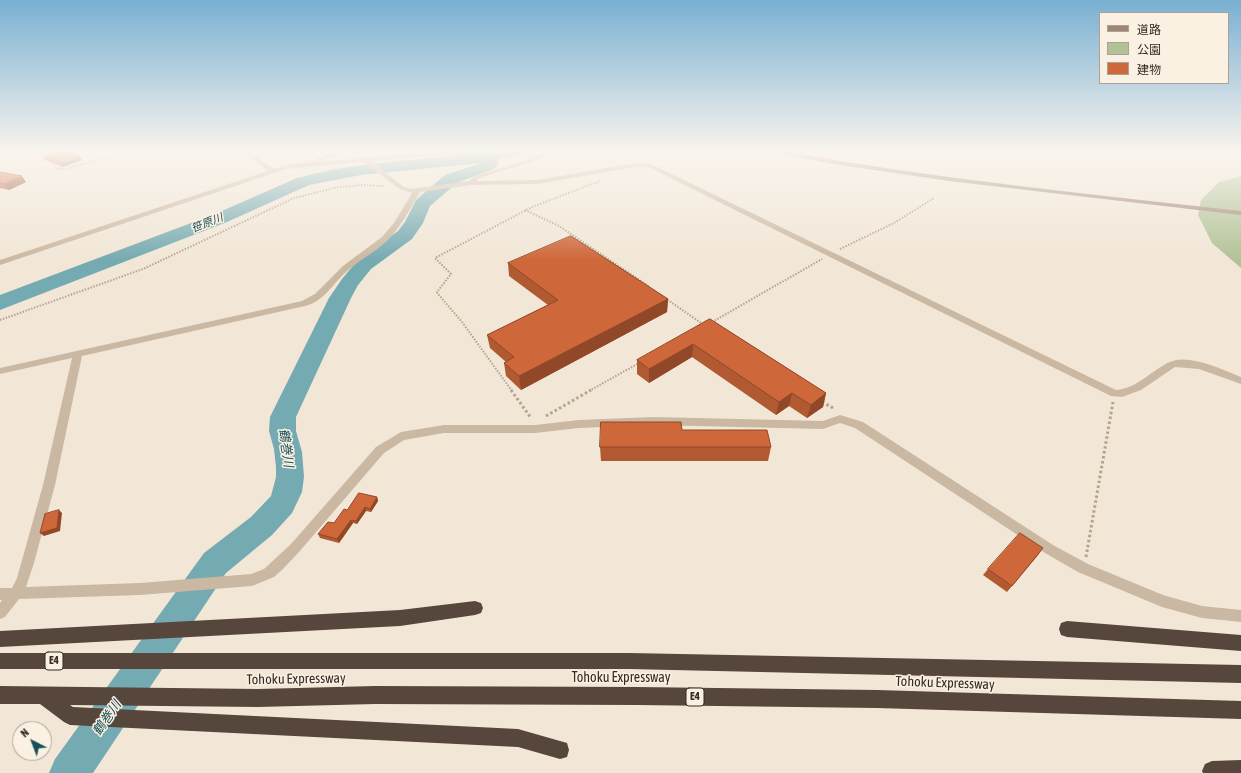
<!DOCTYPE html>
<meta charset="utf-8">
<style>
body{margin:0}
#map{position:relative;width:1241px;height:773px;overflow:hidden;background:#f2e7d7;font-family:"Asap Condensed","Noto Sans JP",sans-serif}
canvas{display:block}
.legend{position:absolute;left:1099px;top:12px;width:130px;height:72px;box-sizing:border-box;background:#faf1e3;border:1px solid #aba297;margin:0;padding:5px 7px;list-style:none;font-size:12px;color:#352b25}
.legend li{display:flex;align-items:center;gap:8px;height:20px}
.legend b{width:20px;border:1px solid #aba297}
.north{position:absolute;left:12px;top:721px;width:40px;height:40px;box-sizing:border-box;background:#faf1e3;border:1px solid #aba297;border-radius:50%;rotate:318deg;font-size:11px;font-weight:700;line-height:16px;text-align:center;color:#352b25}
.north::after{content:'';display:block;margin:auto;width:14px;height:18px;background:#185059;clip-path:polygon(50% 0,100% 100%,50% 72%,0 100%)}
</style>
<div id="map">
<canvas width="1241" height="773"></canvas>
<ul class="legend">
<li><b style="height:5px;background:#9f8674"></b>道路</li>
<li><b style="height:11px;background:#b0c296"></b>公園</li>
<li><b style="height:11px;background:#ce6739"></b>建物</li>
</ul>
<div class="north">N</div>
</div>
<script>
const ctx = document.querySelector('canvas').getContext('2d');
ctx.lineJoin = 'round';
function fill(path, color) { ctx.fillStyle = color; ctx.fill(path, 'evenodd'); }
function stroke(path, color, width, dash) { ctx.strokeStyle = color; ctx.lineWidth = width; ctx.lineCap = dash ? 'butt' : 'round'; ctx.setLineDash(dash || []); ctx.stroke(path); }
function label(font, color, halo, rows, align = 'center') {
  ctx.font = font + ' "Asap Condensed","Noto Sans JP",sans-serif'; ctx.lineWidth = 3; ctx.setLineDash([]); ctx.textBaseline = 'middle'; ctx.strokeStyle = halo; ctx.fillStyle = color; for (const [text, x, y, turn = 0] of rows) {
    ctx.save(); ctx.translate(x, y); ctx.rotate((+turn || 0) * Math.PI / 180); ctx.textAlign = isNaN(turn) ? turn : align; if (halo) ctx.strokeText(text, 0, 0); ctx.fillText(text, 0, 0); ctx.restore();
  }
}
const green = new Path2D(`
 M1241 176V268L1212 243 1198 215 1201 200 1219 182Z`);
const river = new Path2D(`
 M487 152H522L520 155 500 159 497 166 493 169 457 183 430 206 423 223 412 239 371 269 358 285 351 298 296 417V431L302 452 304 477 302 492 292 513 272 535 226 573 93 773H49L55 759 204 553 251 517 271 496 276 477V467L274 449 269 431 270 417 329 298 342 279 357 261 398 231 405 222 416 200 445 175 481 163 361 175 309 185 227 222 0 310V295L215 214 297 178 335 169 361 165Z`);
const pathFar1 = new Path2D(`
 M5 152 8 156 42 154 49 157
 M51 161 58 169H65L126 152
 M525 210 559 226 650 287
 M840 249 894 223 934 198
 M665 298 704 325
 M0 320 143 269 294 198 339 187 362 185 384 186
 M712 322 822 259
 M512 391 462 322 438 294 437 292 451 274 435 258 532 207 600 181
 M589 391 639 363`);
const path = new Path2D(`
 M511 390 531 418
 M822 402 835 409
 M546 416 591 390
 M1086 557 1113 402`);
const street = new Path2D(`
 M242 152H250L274 169C296 161 321 161 344 160 383 156 423 152 463 152L460 154 371 161 404 187 412 189 469 181 475 176 530 159 544 152H553L534 161 479 178 476 181 537 180 635 163H649L1116 390C1139 388 1151 370 1170 362 1188 353 1224 370 1241 377V384L1199 369 1175 367 1141 390 1122 397 1111 396 648 167H635L537 184 471 185 420 192C410 209 401 227 387 241 374 253 358 261 345 273 332 285 324 301 305 306L82 356 55 485 34 563 26 587 140 583 251 574 264 569 291 544 376 447 401 432 444 425H535L579 420 653 417 823 421 840 415 863 422 1053 545 1088 564 1163 595 1202 606 1241 610V622L1202 618 1162 607 1078 572 1045 553 855 428 840 423 823 429 653 425 579 428 535 433H444L404 440 384 453 299 552 282 570 274 577 257 584 252 586 140 595 19 599 5 617 0 619V603L2 600H0V588H12L17 578 43 485 72 358 0 374V368L302 301 315 294 343 266 382 237 394 223 412 193 400 189 363 162 286 169 0 265V260L268 171Z
 M333 152H343L320 161 315 160Z`);
const secondary = new Path2D(`
 M772 152H787C938 179 1089 194 1241 211V215L949 181 833 164Z`);
const highway = new Path2D(`
 M475 601 481 603 483 608 481 613 475 615 400 626 0 647V631L400 610Z
 M1067 621 1241 635V651L1067 637 1061 635 1059 629 1061 623Z
 M0 653H629L1241 665V683L629 669H0Z
 M0 686 258 689 375 686 637 687 877 690 1241 701V719L877 708 637 705 375 704 258 707 70 705 73 707 518 729 567 743 569 750 567 757 560 759 518 747 70 725 64 722 40 704H0Z
 M1241 760V773H1203L1202 771 1205 764 1212 761Z`);
const wall = new Path2D(`
 M43 157 82 160 63 167 45 160Z
 M0 172 26 182 9 190 0 188Z
 M508 263 668 299 667 312 521 390 506 376 504 363 506 362 490 348 487 335 548 305 509 276Z
 M710 319 826 393 823 407 807 418 789 406 776 415 692 357 649 383 637 374V360Z
 M682 430 771 447 768 461H601L600 447Z
 M377 497 378 501 371 512 366 511 357 524 353 523 339 543 320 538 318 534 334 523Z
 M1038 555 1007 592 983 575 988 569Z`);
const shadedWall = new Path2D(`
 M80 157 82 160 63 167 62 164Z
 M22 176 26 182 9 190 5 184Z
 M668 299 667 312 521 390 519 376Z
 M693 344 692 357 649 383V369Z
 M792 393 789 406 776 415 779 402Z
 M826 393 823 407 807 418 811 405Z
 M377 497 378 501 371 512 370 509Z
 M365 507 366 511 357 524 356 521Z
 M59 510 62 513 60 531 44 536 40 533Z
 M351 520 353 523 339 543 337 539Z
 M1043 548 1038 555 1007 592 1012 586Z`);
const building = new Path2D(`
 M54 152H67L80 157 62 164 43 157Z
 M0 172 22 176 5 184 0 183Z
 M571 236 668 299 519 376 504 363 514 357 487 335 558 300 508 263Z
 M710 319 826 393 811 405 792 393 779 402 693 344 649 369 637 360Z
 M601 422H681L682 430H767L771 447H600Z
 M359 493 377 497 370 509 365 507 356 521 351 520 337 539 318 534 328 522 334 523 344 509 347 510Z
 M59 510 57 528 40 533 45 514Z
 M1020 533 1043 548 1012 586 988 569Z`);
const farWaternames = [
 ["笹原川",207,223,-22]
];
const shields = [
 [54,661,18],
 [695,697,18]
];
const shieldNames = [
 ["E4",54,661],
 ["E4",695,697]
];
const waterNames = [
 ["鶴巻川",286,448,82],
 ["鶴巻川",107,718,-55]
];
const nearStreetnames = [
 ["Tohoku Expressway",621,678],
 ["Tohoku Expressway",296,679,-1],
 ["Tohoku Expressway",945,683,2]
];
fill(green, '#b0c296');
fill(river, '#74aab1');
stroke(pathFar1, '#b7a18c', 2, [1.5, 1.5]);
stroke(path, '#b7a18c', 3, [2.5, 2.5]);
fill(street, '#cbb8a2');
fill(secondary, '#9f8674');
fill(highway, '#57463b');
fill(wall, '#b15931');
fill(shadedWall, '#904828');
fill(building, '#ce6739');
stroke(building, '#904828', 1);
const sky = ctx.createLinearGradient(0, 0, 0, 261);
sky.addColorStop(0, '#79b0d2');
sky.addColorStop(0.58, '#f9f4ed');
sky.addColorStop(1, '#f9f4ed00');
ctx.fillStyle = sky;
ctx.fillRect(0, 0, 1241, 261);
label('italic 11px', '#185059', '#faf1e3', farWaternames);
for (const [x, y, w] of shields) { const box = new Path2D(); box.roundRect(x - w / 2, y - 9, w, 18, 3); ctx.fillStyle = '#faf1e3'; ctx.fill(box); stroke(box, '#352b25', 1); }
label('bold 11px', '#352b25', null, shieldNames);
label('italic 13px', '#185059', '#faf1e3', waterNames);
label('14px', '#352b25', '#faf1e3', nearStreetnames);
</script>
